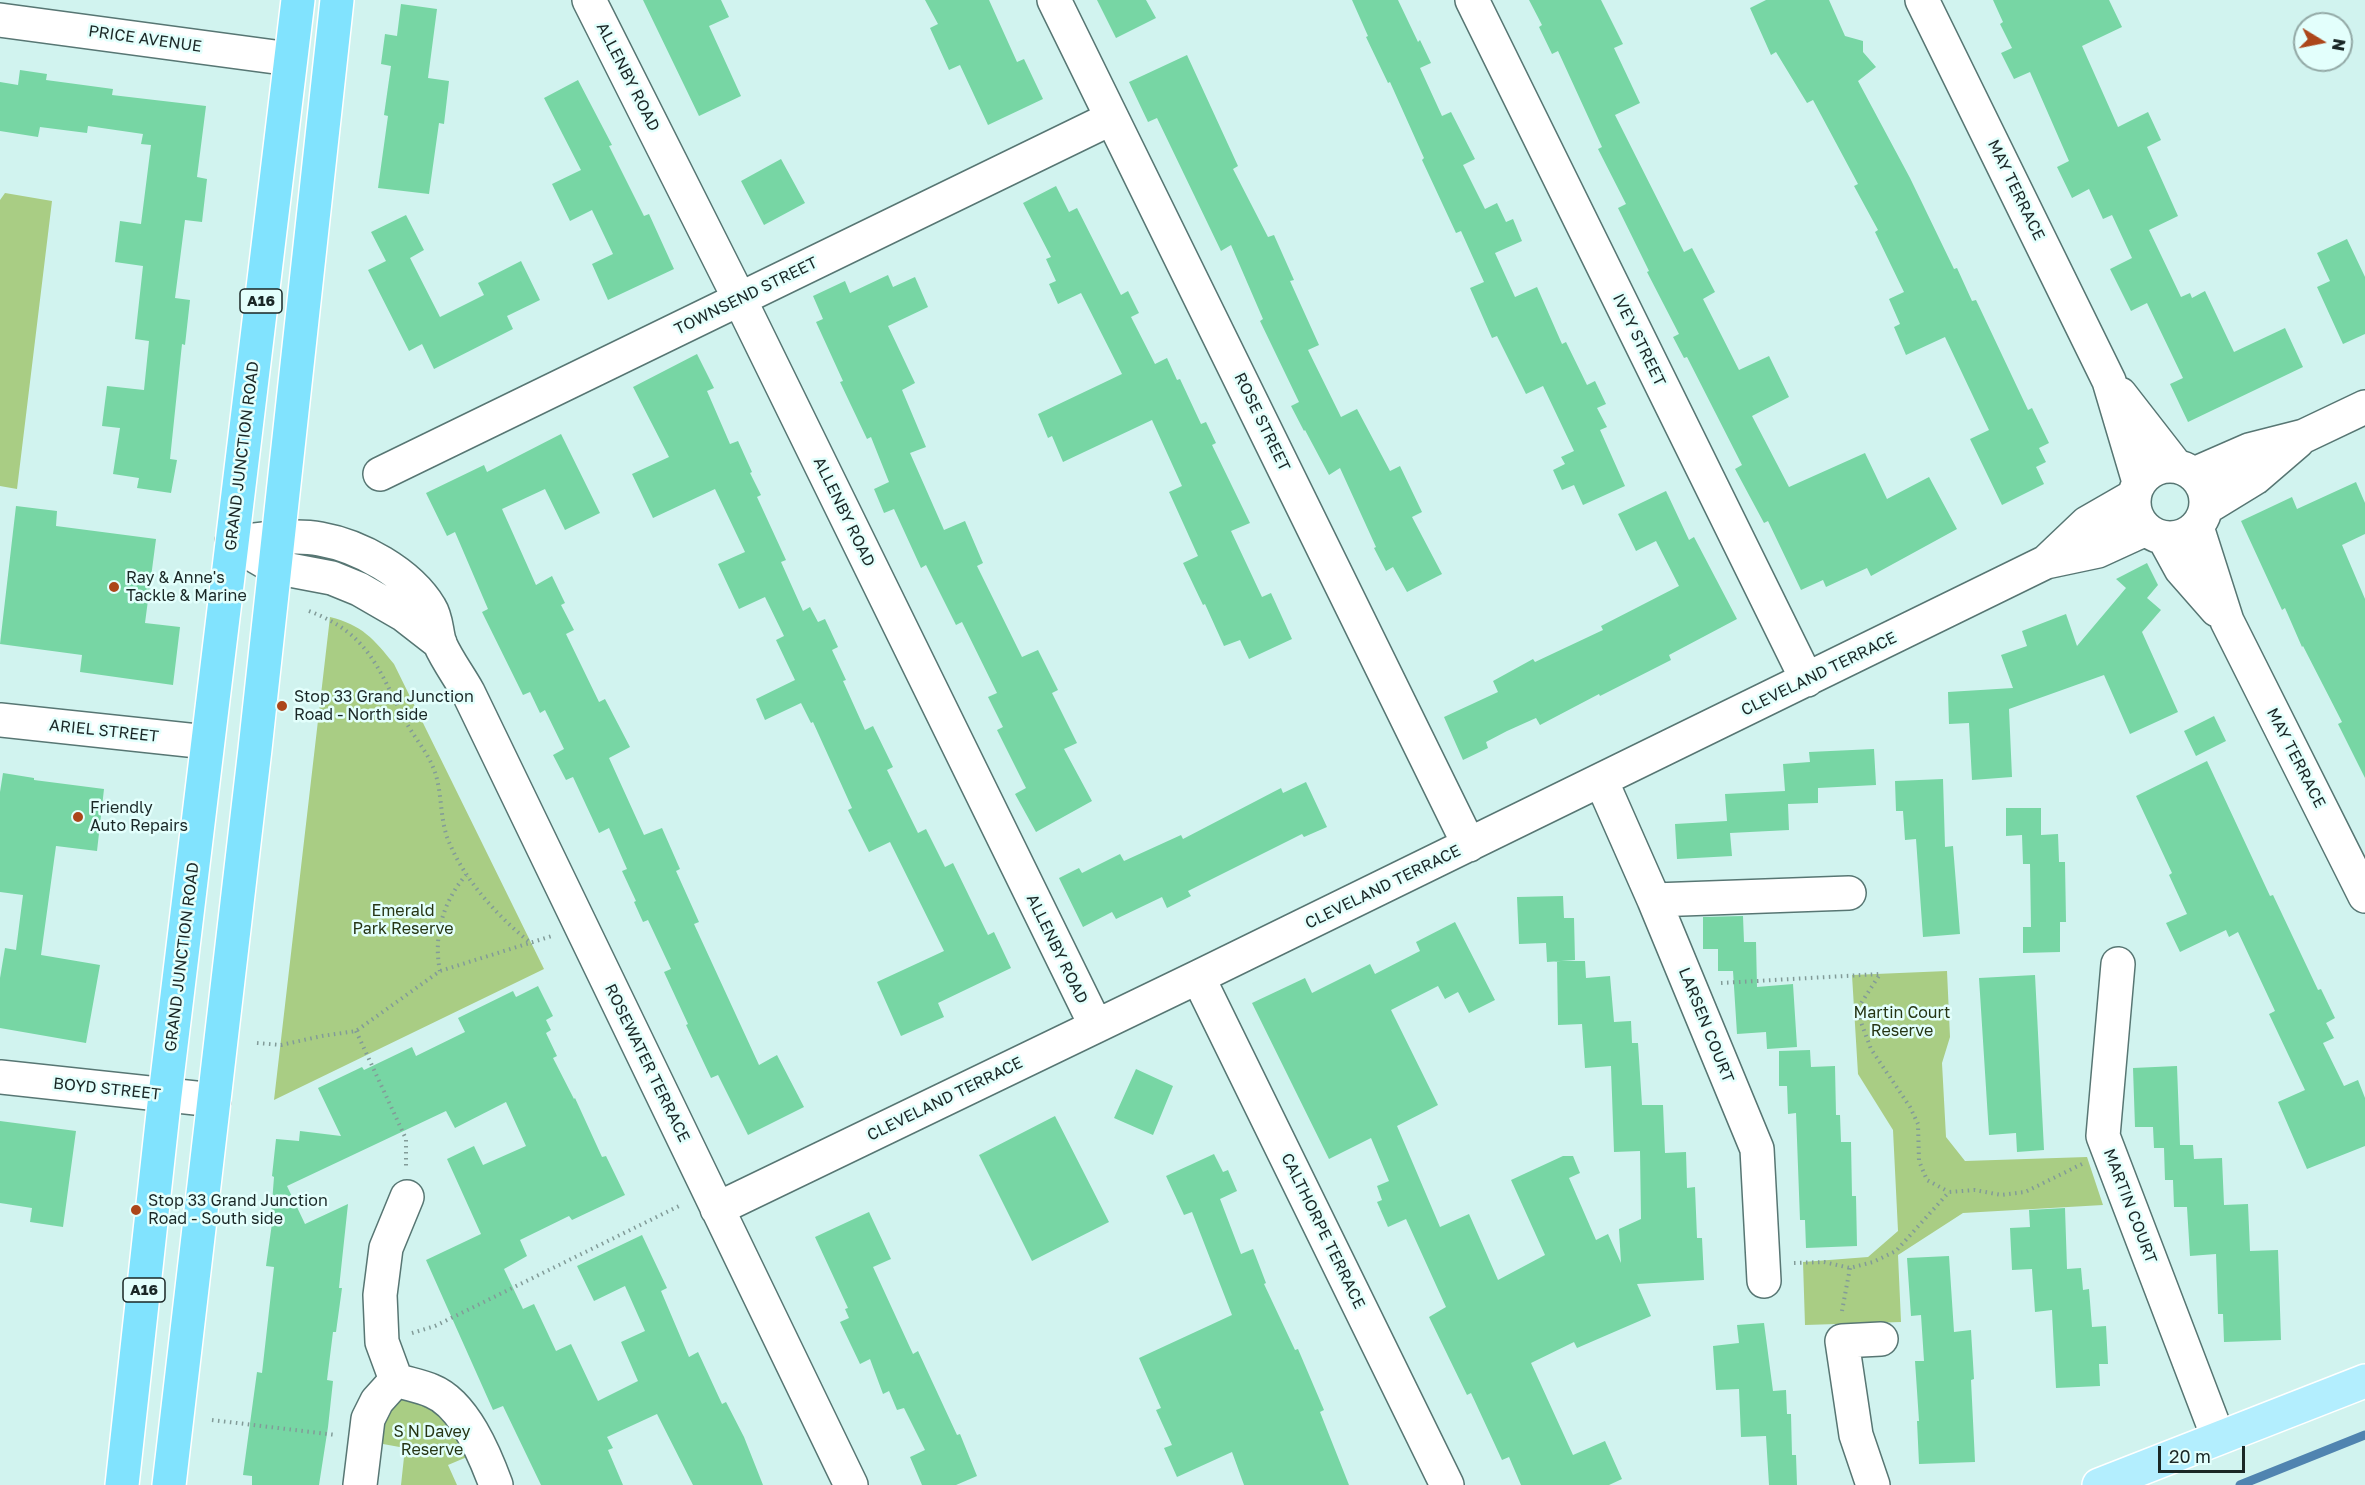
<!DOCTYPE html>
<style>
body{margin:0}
#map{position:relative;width:2365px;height:1485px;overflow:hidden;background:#d1f3ef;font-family:"Golos Text",sans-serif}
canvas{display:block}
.north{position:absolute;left:2293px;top:12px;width:60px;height:60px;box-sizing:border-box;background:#e3fffc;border:2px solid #93a9a6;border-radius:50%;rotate:100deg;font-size:16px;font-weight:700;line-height:24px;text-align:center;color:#1a2726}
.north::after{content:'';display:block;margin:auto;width:21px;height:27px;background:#ac461a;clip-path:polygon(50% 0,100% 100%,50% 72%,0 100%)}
.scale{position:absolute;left:2158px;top:1446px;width:87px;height:27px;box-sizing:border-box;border:3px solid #1a2726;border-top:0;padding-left:8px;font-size:18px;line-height:21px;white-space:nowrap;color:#1a2726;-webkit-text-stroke:4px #e3fffc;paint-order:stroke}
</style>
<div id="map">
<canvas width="2365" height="1485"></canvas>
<div class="north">N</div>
<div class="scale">20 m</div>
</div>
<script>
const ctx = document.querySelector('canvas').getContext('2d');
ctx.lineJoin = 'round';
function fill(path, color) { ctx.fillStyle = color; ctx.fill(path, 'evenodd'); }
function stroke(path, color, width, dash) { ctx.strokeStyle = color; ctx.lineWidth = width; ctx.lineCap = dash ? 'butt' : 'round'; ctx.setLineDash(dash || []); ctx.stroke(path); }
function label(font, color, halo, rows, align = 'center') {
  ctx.font = font + ' "Golos Text",sans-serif'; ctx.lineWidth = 5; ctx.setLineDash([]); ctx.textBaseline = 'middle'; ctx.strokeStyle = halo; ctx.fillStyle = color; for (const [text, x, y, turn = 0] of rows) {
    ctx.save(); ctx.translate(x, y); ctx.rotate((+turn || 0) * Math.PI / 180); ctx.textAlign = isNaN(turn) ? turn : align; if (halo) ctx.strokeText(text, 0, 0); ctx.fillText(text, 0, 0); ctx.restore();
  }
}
const green = new Path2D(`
 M5 193 52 201 17 489 0 486V200Z
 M330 617C362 625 374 639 394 664L544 969 274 1100Z
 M1947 971 1950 1037 1942 1063 1946 1137 1965 1161 2087 1157 2103 1205 1963 1213 1898 1255 1901 1322 1805 1325 1803 1262 1868 1257 1898 1231 1893 1130 1858 1074 1852 975Z
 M401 1397 436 1407 474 1454 448 1465 457 1485H401L405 1448 383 1444C373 1427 391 1410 401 1397Z`);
const stream = new Path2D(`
 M2240 1485 2365 1435`);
const building = new Path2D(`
 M643 0H721L729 17 709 26 741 96 699 116Z
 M925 0H989L1017 62 1024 59 1043 99 988 125 960 65 949 70 930 28 938 24Z
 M1097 0H1146L1156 18 1116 38Z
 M1352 0H1398L1418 42 1420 40 1431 63 1420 68 1442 116 1451 112 1475 159 1463 165 1485 209 1497 203 1506 222 1513 219 1522 241 1495 253 1515 297 1537 287 1562 344 1566 342 1587 385 1595 381 1606 404 1597 408 1607 427 1600 430 1625 486 1583 505 1574 485 1562 490 1553 470 1565 464 1561 457 1574 451 1543 386 1526 394 1497 336 1492 338 1470 288 1484 282 1461 231 1456 233 1422 160 1424 158 1390 82 1388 83 1366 37 1368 36Z
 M1529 0H1601L1623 44 1614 48 1640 103 1615 115 1684 252 1692 248 1715 292 1703 299 1739 370 1769 356 1789 397 1752 416 1789 487 1865 453 1887 499 1929 477 1957 529 1871 576 1867 568 1826 587 1823 580 1801 590 1768 521 1764 523 1735 469 1742 465 1687 357 1684 358 1673 337 1679 334 1647 272 1649 271 1618 208 1626 204 1598 149 1602 147 1558 51 1552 54 1539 27 1542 25Z
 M1766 0H1829L1845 36 1863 41V52L1876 67 1858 81 1910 178 1954 269 1957 268 1972 301 1976 300 2028 410 2032 408 2049 443 2039 448 2046 462 2036 467 2044 484 2002 505 1970 439 1989 430 1945 337 1906 355 1894 327 1900 324 1889 299 1904 292 1875 232 1878 230 1854 186 1858 184 1813 100 1807 103 1776 52 1771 55 1750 8Z
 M1993 0H2109L2122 27 2082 46 2118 127 2148 112 2161 140 2147 147 2178 216 2149 230 2181 297 2190 293 2192 298 2205 291 2234 352 2285 328 2303 367 2188 422 2170 384 2183 378 2147 303 2131 311 2110 269 2132 258 2112 215 2103 219 2089 189 2072 198 2057 167 2069 161 2030 72 2014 79 2001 53 2012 48 2000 24 2003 22Z
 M401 4 437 9 428 78 449 81 444 124 439 123 429 194 378 188 388 116 384 115 391 66 381 64 385 34 397 36Z
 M1187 55 1238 166 1233 169 1268 237 1274 235 1294 280 1290 281 1319 345 1308 350 1341 417 1357 409 1390 471 1400 466 1422 512 1412 517 1442 574 1407 592 1393 567 1386 571 1374 548 1376 547 1340 468 1329 475 1305 430 1304 431 1291 406 1299 402 1260 321 1263 319 1231 245 1221 251 1157 118 1148 122 1129 82Z
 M20 70 47 74 46 80 113 89 112 95 206 106 197 177 207 179 202 222 185 220 175 298 190 300 185 345 182 344 170 459 177 460 171 493 137 488 139 478 113 474 120 428 102 426 107 386 144 390 149 341 135 339 143 266 115 262 120 221 141 224 151 145 141 144 143 134 88 126 87 133 40 127 38 137 0 131V82L18 85Z
 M578 80 612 145 609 146 644 216 649 214 674 269 608 300 592 264 613 254 592 210 570 221 552 184 581 170 544 98Z
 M781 159 805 203 764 225 741 181Z
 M1056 186 1069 212 1077 208 1121 295 1128 291 1139 313 1131 317 1155 364 1167 358 1177 380 1180 379 1201 424 1206 422 1216 443 1212 445 1250 523 1231 531 1262 597 1271 593 1292 639 1249 659 1240 640 1224 646 1205 604 1203 605 1183 563 1198 556 1169 492 1182 486 1152 420 1063 462 1052 436 1048 438 1038 414 1122 374 1081 293 1058 304 1049 284 1056 281 1046 259 1051 257 1023 203Z
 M406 215 424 250 410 258 440 317 484 295 478 283 521 261 540 300 507 316 513 329 434 369 422 344 409 351 368 270 386 261 371 232Z
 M2347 239 2365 277V334L2343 344 2317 287 2330 281 2317 253Z
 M888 275 893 287 915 277 928 307 888 326 915 383 902 390 926 447 910 453 944 530 965 521 983 563 977 566 1022 657 1038 650 1058 690 1052 693 1077 743 1064 749 1092 801 1036 832 1015 794 1026 788 997 730 1003 727 988 697 997 693 962 622 956 625 926 565 921 568 894 509 884 513 874 489 889 482 871 437 867 439 840 382 843 381 816 322 823 319 813 296 845 281 850 293Z
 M697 354 714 388 707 391 730 444 738 441 752 472 750 473 761 495 757 497 786 560 781 562 803 611 810 607 818 622 825 619 838 647 832 650 846 680 843 681 865 730 873 726 893 767 887 770 918 833 926 829 945 867 953 863 988 935 994 932 1011 968 938 1003 944 1017 901 1036 877 982 944 951 890 842 869 852 848 810 852 808 813 722 811 723 801 703 765 720 756 699 795 680 776 640 784 636 765 597 739 609 718 564 745 552 715 489 653 518 632 474 669 457 633 387Z
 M561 434 600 513 565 530 545 489 502 509 536 585 552 576 565 603 561 605 574 630 566 634 599 702 605 699 630 747 609 758 644 835 662 828 680 869 676 871 699 922 694 924 759 1065 777 1055 804 1107 748 1135 718 1075 711 1078 686 1025 688 1024 664 972 671 969 648 920 643 922 634 902 636 901 622 871 627 869 609 828 599 833 573 777 566 780 553 755 564 749 545 710 540 713 530 692 523 695 482 612 488 609 455 532 447 536 426 493 484 465 487 472Z
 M2356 482 2365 503V534L2342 545 2365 599V778L2338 724 2342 722 2303 646 2302 647 2285 608 2282 610 2241 521 2292 497 2297 509Z
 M1666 491 1689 540 1694 537 1737 619 1669 655 1671 660 1600 696 1599 694 1540 725 1536 718 1507 731 1486 742 1488 748 1463 760 1444 717 1498 692 1493 681 1533 659 1535 662 1603 630 1601 626 1679 586 1656 541 1636 551 1618 514Z
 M16 506 57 511 56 526 156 539 145 623 180 627 173 685 80 672 82 655 0 644Z
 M2147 563 2158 585 2147 598 2161 610 2142 632 2178 712 2130 734 2104 675 2009 709 2012 777 1972 780 1969 723 1949 724 1948 692 2013 688 2001 655 2027 646 2022 631 2066 614 2077 646 2126 588 2116 579Z
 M2214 716 2226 741 2196 756 2184 731Z
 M1874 749 1876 785 1818 788V803L1788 804 1789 830 1730 833 1732 856 1677 859 1675 824 1727 821 1725 794 1785 791 1783 764 1810 762 1809 752Z
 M2207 761 2270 896 2273 895 2318 990 2321 989 2335 1018 2326 1023 2334 1038 2323 1043 2344 1086 2358 1080 2365 1098V1146L2307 1169 2278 1102 2305 1090 2269 1014 2275 1011 2238 932 2229 937 2226 930 2180 952 2166 923 2187 914 2169 875 2172 873 2136 796Z
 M3 773 34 778V780L104 789 97 851 56 846 41 955 100 965 86 1043 0 1028V978L5 948 16 950 23 895 0 892V792Z
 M1943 779 1945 847 1953 846 1960 934 1923 937 1916 839 1905 840 1903 811H1896L1895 781Z
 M1306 782 1327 827 1304 837 1302 834 1188 891 1191 896 1167 908 1162 897 1116 919 1112 912 1083 927 1059 878 1079 868 1082 873 1120 854 1124 861 1181 835 1183 839 1281 788 1283 793Z
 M2006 808H2041V835L2058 834 2059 862H2065L2066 922H2060V952L2023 953V927H2031L2030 864H2023L2022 835 2006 836Z
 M1563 896 1564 918H1574L1575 960 1547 962 1546 943 1519 944 1517 897Z
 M1743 916 1744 942H1756L1757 987 1793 984 1797 1047 1767 1049 1766 1032 1737 1034 1733 971H1718V949H1703V917Z
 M1455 922 1495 1000 1469 1013 1458 992 1445 999 1438 986 1391 1010 1438 1105 1397 1126 1440 1227 1469 1214 1498 1280 1545 1255 1511 1180 1563 1156H1573L1580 1173 1569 1178 1596 1240 1608 1234 1621 1263 1619 1229 1641 1219 1640 1151 1614 1152 1611 1066 1585 1068 1582 1024 1558 1025 1557 961H1585L1586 978 1610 976 1614 1022 1631 1021 1632 1043H1638L1642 1105H1663L1665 1153 1686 1152 1687 1188 1695 1187 1697 1238H1702L1704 1280 1637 1284 1651 1316 1577 1348 1574 1342 1531 1363 1573 1455 1605 1441 1622 1479 1609 1485H1521L1509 1457 1502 1460 1471 1393 1467 1395 1429 1317 1446 1307 1406 1219 1388 1227 1377 1202 1382 1200 1377 1186 1389 1181 1371 1138 1329 1159 1252 1003 1305 978 1312 993 1370 964 1375 974 1420 951 1416 942Z
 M2035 975 2044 1150 2017 1152 2016 1133 1989 1135 1979 978Z
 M538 986 553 1016 546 1020 551 1030 546 1033 557 1056 553 1058 574 1099 575 1098 602 1157 606 1156 625 1195 572 1220 569 1216 520 1240 527 1256 504 1269 523 1309 534 1304 556 1351 571 1344 598 1401 638 1381 621 1342 645 1331 625 1286 594 1301 577 1266 642 1235 667 1288 661 1291 689 1357 698 1352 722 1404 726 1402 744 1437 763 1485H693L657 1414 607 1437 613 1448 608 1450 623 1485H541L503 1406 493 1410 426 1260 481 1234 447 1159 474 1146 483 1165 526 1146 506 1102 455 1128 446 1111 287 1186 305 1224 348 1204 339 1288H342L336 1332H333L327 1380 333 1381 328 1427 319 1485H252V1476L243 1475 257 1372 262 1373 274 1267 266 1266 273 1216H271L274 1177 272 1176 276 1139 299 1141 300 1131 341 1136 318 1088 362 1067 364 1070 412 1047 416 1056 465 1032 458 1018 513 991 516 997Z
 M1810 1050 1811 1067 1835 1066 1836 1115H1840L1841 1142H1851L1852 1196H1856L1857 1246 1806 1248 1805 1220H1800L1796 1113 1788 1114 1787 1086H1779V1051Z
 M2177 1066 2180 1145H2193L2194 1159 2222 1158 2224 1205 2248 1204 2250 1251 2278 1250 2281 1340 2224 1342 2223 1314H2218L2216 1254 2190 1256 2187 1207H2174L2173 1180H2165L2164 1148H2154L2153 1127H2135L2133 1068Z
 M1136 1069 1173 1086 1153 1135 1114 1118Z
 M1055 1116 1109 1222 1032 1261 979 1155Z
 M0 1121 76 1131 63 1227 30 1222 32 1208 0 1203Z
 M1214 1154 1223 1172 1228 1170 1237 1191 1220 1199 1241 1254 1253 1249 1266 1283 1264 1284 1295 1350 1298 1349 1324 1410 1320 1412 1349 1485H1244L1232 1452 1177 1477 1164 1448 1172 1445 1156 1410 1161 1408 1139 1358 1232 1315 1192 1212 1184 1215 1166 1176Z
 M2065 1208 2067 1269 2081 1268 2083 1290 2089 1289 2092 1327 2106 1326 2108 1364H2099L2100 1386 2056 1388 2052 1310 2035 1312 2032 1269 2012 1270 2010 1228 2030 1227 2029 1210Z
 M869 1212 891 1259 873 1267 913 1354 918 1351 957 1435 960 1434 977 1476 956 1485H922L910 1457 925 1450 904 1408 897 1410 889 1391 883 1394 870 1359 860 1364 840 1322 849 1318 845 1309 848 1308 815 1237Z
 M1949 1256 1954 1332 1971 1330 1974 1379 1971 1380 1975 1462 1919 1464 1917 1421H1919L1915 1361H1924L1921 1315 1911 1316 1907 1258Z
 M1764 1323 1773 1391 1786 1390 1787 1414H1791L1792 1455H1796L1797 1485H1769L1766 1436 1741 1437 1739 1389 1716 1390 1713 1346 1739 1343 1737 1325Z`);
const path = new Path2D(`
 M309 611C369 634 377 667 405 720 413 736 426 750 433 767 443 790 439 820 449 842 465 881 499 918 532 944
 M440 971C433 937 443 901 466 875
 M1721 983 1880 974 1858 1008 1862 1025 1871 1049 1910 1107 1918 1124 1919 1161 1927 1180 1949 1192
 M356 1031 406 1139V1167
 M257 1043 281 1045 322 1036 356 1031 440 971 552 936
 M1794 1263 1824 1262 1850 1268 1873 1262 1896 1251 1949 1192 1975 1190 2001 1195 2025 1192 2082 1164
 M1842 1311 1850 1268
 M412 1333 435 1326 681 1205
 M212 1420 336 1435`);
const minor = new Path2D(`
 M589 0 740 300 1096 1026
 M1054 0 1469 845
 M1472 0 1807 680
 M1922 0 2109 381 2139 482
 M0 20 290 59
 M2120 394 2176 466
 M2134 502a36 36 0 1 1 72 0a36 36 0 1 1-72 0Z
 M380 474 1112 118
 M2194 474 2249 450 2304 436 2365 407
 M2206 508 2255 478 2298 441
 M2197 527 2227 621 2365 896
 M2164 538 2181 569 2217 610
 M232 542C259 540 294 534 320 539 360 546 409 573 430 608 437 619 436 633 440 644 447 660 459 676 468 692L851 1485
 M250 553 274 567 332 578 359 589 404 615 440 643
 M2046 562 2087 523 2134 496
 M0 720 207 742
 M1601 780 1654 900 1757 1149 1764 1281
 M1654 900 1849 893
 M2118 964 2103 1136 2218 1437
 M1198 977 1447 1485
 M0 1077 214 1100
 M717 1209 1198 977 2046 562 2098 551 2146 529
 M396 1380 382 1342 380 1295 386 1248 407 1197
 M396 1380C408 1384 421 1386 432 1391 464 1404 485 1455 496 1485
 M360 1485 368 1419 377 1401 396 1380
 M1873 1485 1856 1435 1842 1341 1881 1339`);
const major = new Path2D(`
 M2099 1485 2365 1381`);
const highway = new Path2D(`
 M122 1485 165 1095 298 0
 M169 1485 255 749 337 0`);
const markers = [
 [114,587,6,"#ac461a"],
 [282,706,6,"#ac461a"],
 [78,817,6,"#ac461a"],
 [136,1210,6,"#ac461a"]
];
const shields = [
 [261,301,42],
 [144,1290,42]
];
const shieldNames = [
 ["A16",261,301],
 ["A16",144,1290]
];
const streetNames = [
 ["PRICE AVENUE",145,39,8],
 ["ALLENBY ROAD",628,77,63],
 ["MAY TERRACE",2016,190,64],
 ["TOWNSEND STREET",746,296,-26],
 ["IVEY STREET",1639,340,64],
 ["ROSE STREET",1262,422,64],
 ["GRAND JUNCTION ROAD",242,456,-83],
 ["ALLENBY ROAD",844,512,64],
 ["CLEVELAND TERRACE",1819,674,-26],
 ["ARIEL STREET",104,731,6],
 ["MAY TERRACE",2296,758,63],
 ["CLEVELAND TERRACE",1383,887,-26],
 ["ALLENBY ROAD",1057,949,64],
 ["GRAND JUNCTION ROAD",182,957,-83],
 ["LARSEN COURT",1706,1025,68],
 ["ROSEWATER TERRACE",647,1063,64],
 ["BOYD STREET",107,1089,6],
 ["CLEVELAND TERRACE",945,1099,-26],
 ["MARTIN COURT",2130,1206,69],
 ["CALTHORPE TERRACE",1323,1231,64]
];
const poiNames = [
 ["Ray & Anne's",126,578],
 ["Tackle & Marine",126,596],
 ["Stop 33 Grand Junction",294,697],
 ["Road - North side",294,715],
 ["Friendly",90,808],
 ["Auto Repairs",90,826],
 ["Stop 33 Grand Junction",148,1201],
 ["Road - South side",148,1219]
];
const parkNames = [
 ["Emerald",403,911],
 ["Park Reserve",403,929],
 ["Martin Court",1902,1013],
 ["Reserve",1902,1031],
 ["S N Davey",432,1432],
 ["Reserve",432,1450]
];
fill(green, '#a9cd84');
stroke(stream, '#5084b0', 9);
fill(building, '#77d6a4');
stroke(minor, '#577673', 36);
stroke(major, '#fff', 36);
stroke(highway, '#fff', 36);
stroke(path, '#829b98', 4, [1.5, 4.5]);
stroke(minor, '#fff', 33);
stroke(major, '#b3eefe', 33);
stroke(highway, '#81e3fe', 33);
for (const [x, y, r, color] of markers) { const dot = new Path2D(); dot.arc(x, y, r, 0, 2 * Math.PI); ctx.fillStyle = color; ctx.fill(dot); stroke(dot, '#e3fffc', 2); }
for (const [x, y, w] of shields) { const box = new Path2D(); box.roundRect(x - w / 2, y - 12, w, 24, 4.5); ctx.fillStyle = '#e3fffc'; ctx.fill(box); stroke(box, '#1a2726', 1.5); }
label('bold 15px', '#1a2726', null, shieldNames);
label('16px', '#1a2726', '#e3fffc', streetNames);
label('16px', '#1a2726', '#e3fffc', poiNames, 'left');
label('16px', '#263514', '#e3fffc', parkNames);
</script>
